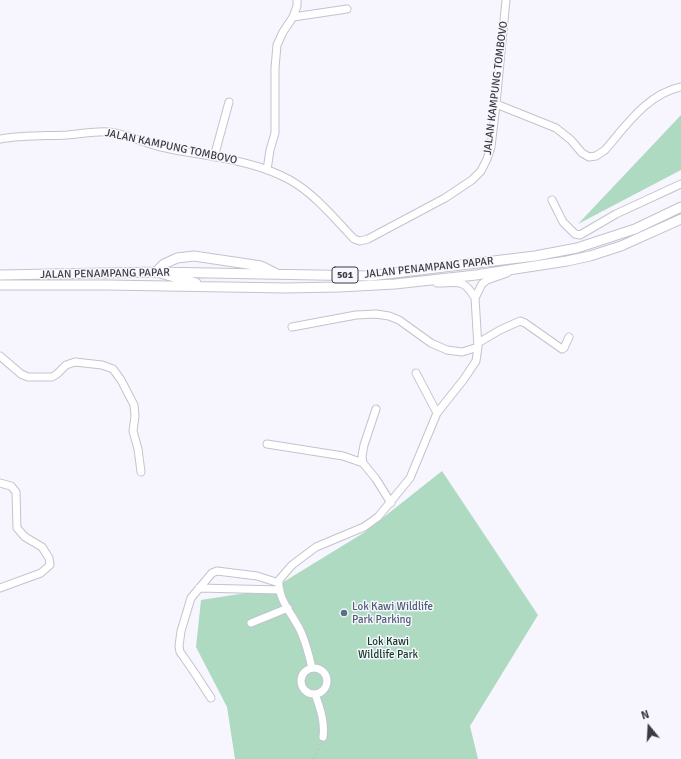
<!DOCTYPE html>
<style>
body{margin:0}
#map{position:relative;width:681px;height:759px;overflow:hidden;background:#f7f6fe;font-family:Signika,sans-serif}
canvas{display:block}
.north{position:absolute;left:629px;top:707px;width:40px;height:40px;-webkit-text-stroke:3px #f7f6fe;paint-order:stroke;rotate:342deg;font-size:11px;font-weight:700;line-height:16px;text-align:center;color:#3b3a3f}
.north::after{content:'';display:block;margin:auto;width:14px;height:18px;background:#3b3a3f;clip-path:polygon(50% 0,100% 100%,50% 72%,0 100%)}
</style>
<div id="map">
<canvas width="681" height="759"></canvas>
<div class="north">N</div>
</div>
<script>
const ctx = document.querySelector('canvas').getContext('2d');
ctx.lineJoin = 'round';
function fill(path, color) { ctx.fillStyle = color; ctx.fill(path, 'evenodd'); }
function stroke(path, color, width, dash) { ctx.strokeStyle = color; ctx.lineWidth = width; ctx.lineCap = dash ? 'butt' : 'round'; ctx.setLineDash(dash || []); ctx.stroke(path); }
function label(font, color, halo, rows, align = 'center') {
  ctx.font = font + ' Signika,sans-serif'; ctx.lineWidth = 3; ctx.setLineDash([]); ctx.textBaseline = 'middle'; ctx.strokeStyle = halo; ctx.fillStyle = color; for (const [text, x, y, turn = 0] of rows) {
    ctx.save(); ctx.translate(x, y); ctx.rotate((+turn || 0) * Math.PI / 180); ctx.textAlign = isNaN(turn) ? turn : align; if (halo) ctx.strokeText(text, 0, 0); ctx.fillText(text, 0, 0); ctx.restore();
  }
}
const green = new Path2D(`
 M681 115V170L578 224Z
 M442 471 538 615 470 726 478 759H235L227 707 196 647 201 600 272 589 365 532Z`);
const path = new Path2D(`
 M313 759 321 743`);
const minor = new Path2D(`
 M293 17 347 9
 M496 104 556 128 571 140 582 153 589 157 596 156 605 150C626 126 647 94 681 87
 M0 139C22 135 45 136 67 135 81 134 95 131 109 132 127 134 144 143 161 147 204 157 250 158 290 180 316 195 334 218 354 239L360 241 368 239 445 198 472 180 481 171 487 159 491 147 496 104 506 0
 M214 157 229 102
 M267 170 270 150 275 133V68L277 45 283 32 293 17 297 6V0
 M552 200 563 222 575 234 580 235 616 214 681 184
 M437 283C459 283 463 278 475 298
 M292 327 356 315 376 314 389 316 399 320 431 343 447 350 462 352 478 347
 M478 343 500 330 520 321 525 323 562 349 564 348 569 337
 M0 356 21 374 28 377H52L57 374 66 365 75 362 102 365 113 369 121 380 134 405 135 416 133 431 138 449 141 472
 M416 373 437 413
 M376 409 364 445 362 456 363 463 376 479 391 503
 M267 444 343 456 363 463
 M0 483 11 486 16 492 17 528 25 537 42 547 49 558 50 565 41 573 0 588
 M199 588 280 590
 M251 623 288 608
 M312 668C309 655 306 643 301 632 294 616 277 599 279 580L292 565 316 547 364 527 378 517 410 478 437 413 464 379 476 361 478 347 475 298 482 284 487 280 507 273
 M301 681a13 13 0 1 1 26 0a13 13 0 1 1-26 0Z
 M315 694C320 708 325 721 323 737
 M211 698 196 675 183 656 180 652 179 646 181 631 191 598 212 573 217 571 257 576 279 583`);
const major = new Path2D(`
 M0 275 156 272 370 276 535 256 577 248 635 229 681 207
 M196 283 156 272 164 264 177 258 194 256 261 266 275 273
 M0 285H107L286 288 339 287 395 284 476 275 567 261 590 256 621 246 681 219`);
const markers = [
 [344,613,4,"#5c6f8a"]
];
const shields = [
 [345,275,26]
];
const shieldNames = [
 ["501",345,275]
];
const streetNames = [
 ["JALAN KAMPUNG TOMBOVO",496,88,-83],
 ["JALAN KAMPUNG TOMBOVO",171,147,12],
 ["JALAN PENAMPANG PAPAR",429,268,-6],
 ["JALAN PENAMPANG PAPAR",105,274,-1]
];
const serviceNames = [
 ["Lok Kawi Wildlife",352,607],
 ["Park Parking",352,620]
];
const parkNames = [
 ["Lok Kawi",388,642],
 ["Wildlife Park",388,655]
];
fill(green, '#addac0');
stroke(minor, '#c3c3cf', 9);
stroke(major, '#c3c3cf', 11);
stroke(path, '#bcbbc2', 1, [2, 3]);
stroke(minor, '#fff', 7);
stroke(major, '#fff', 9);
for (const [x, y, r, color] of markers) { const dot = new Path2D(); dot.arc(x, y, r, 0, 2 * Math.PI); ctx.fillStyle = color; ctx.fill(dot); stroke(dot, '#f7f6fe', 1.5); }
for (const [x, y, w] of shields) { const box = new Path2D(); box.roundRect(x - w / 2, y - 8, w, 16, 3); ctx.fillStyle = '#f7f6fe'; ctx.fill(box); stroke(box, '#3b3a3f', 1); }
label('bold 10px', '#3b3a3f', null, shieldNames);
label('11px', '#3b3a3f', '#f7f6fe', streetNames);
label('11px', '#4e5e75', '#f7f6fe', serviceNames, 'left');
label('11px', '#123a27', '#f7f6fe', parkNames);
</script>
